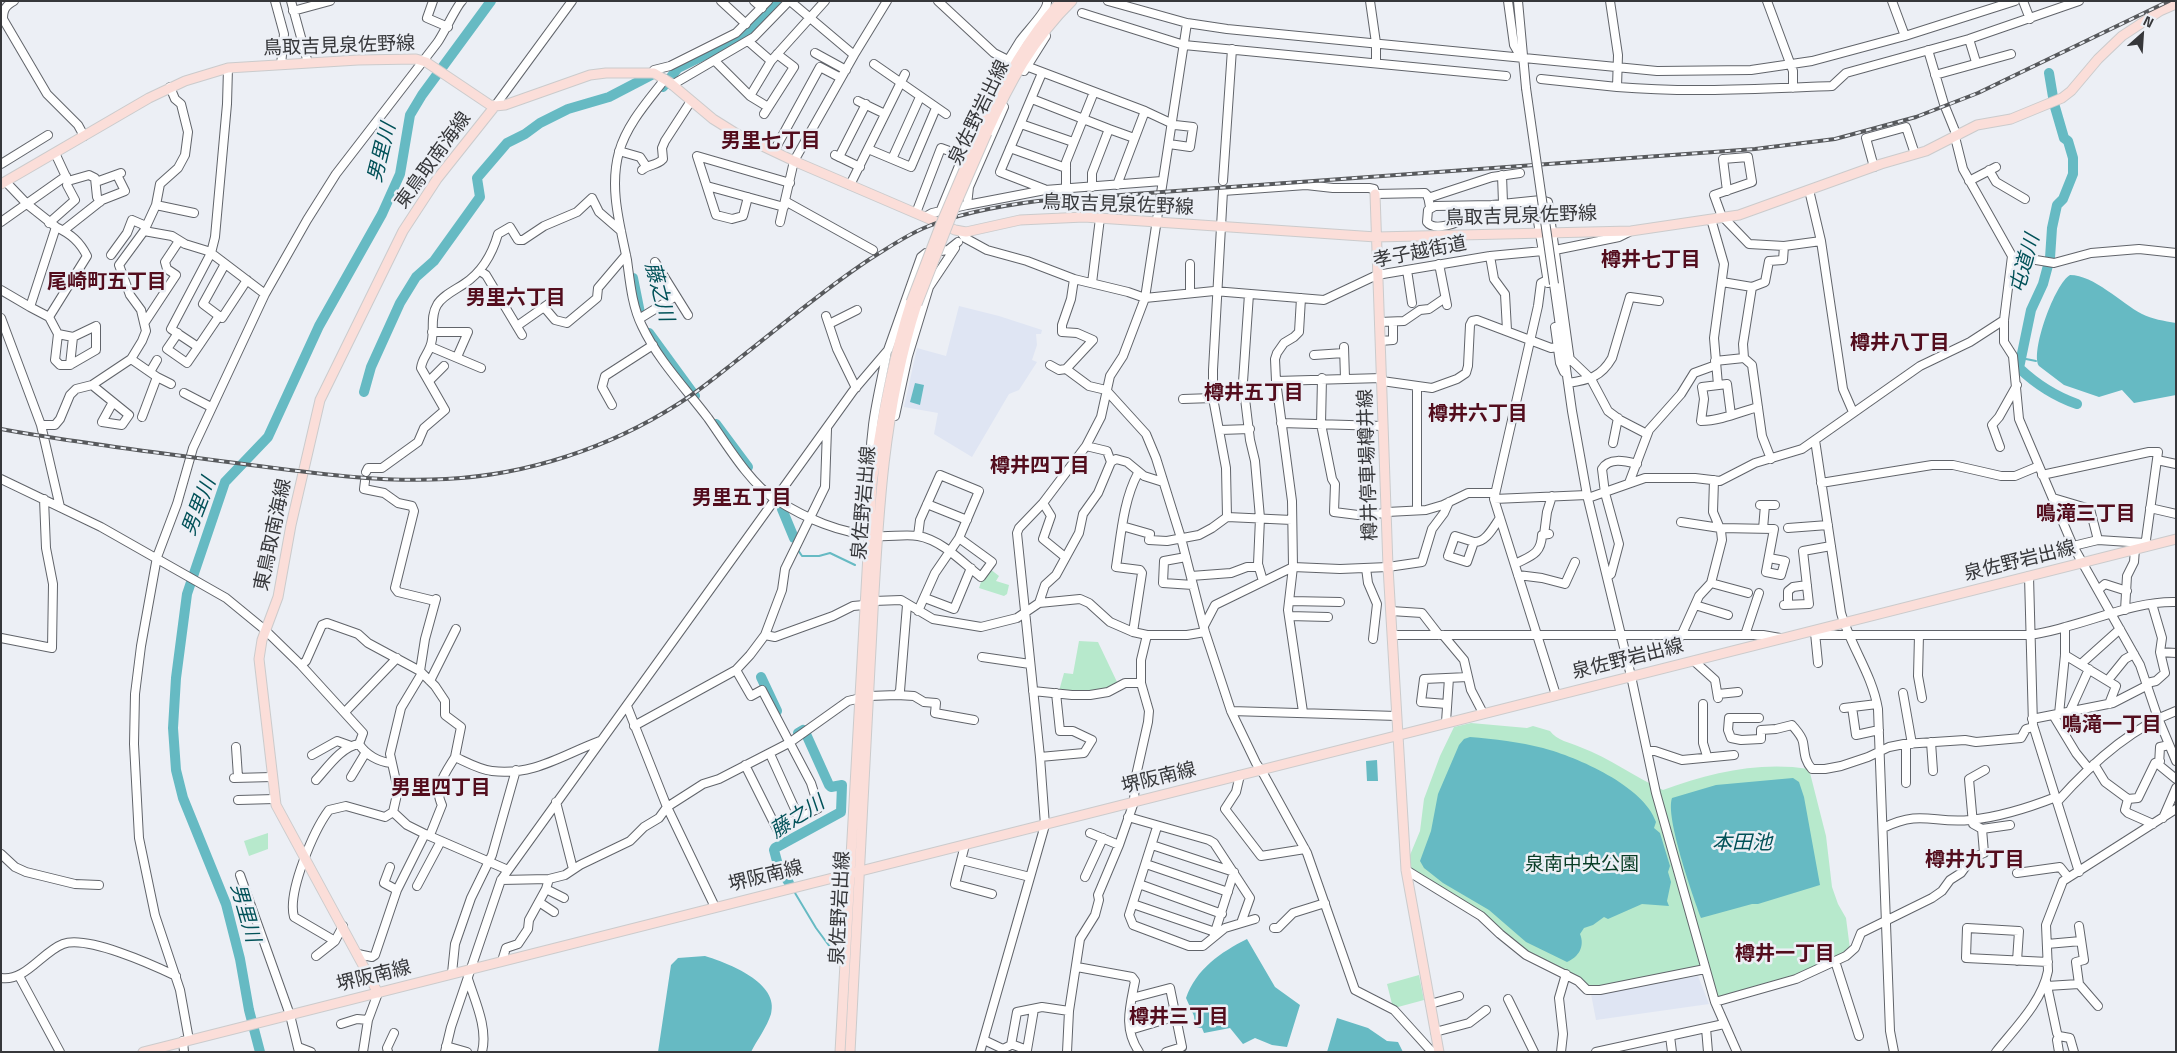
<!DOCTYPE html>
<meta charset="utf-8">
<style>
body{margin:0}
#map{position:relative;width:2177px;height:1053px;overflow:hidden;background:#eceff5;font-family:"Titillium Web",sans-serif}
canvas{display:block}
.frame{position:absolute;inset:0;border:2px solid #36373a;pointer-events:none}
.north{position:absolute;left:2117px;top:10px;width:50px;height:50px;-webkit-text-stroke:4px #eceff5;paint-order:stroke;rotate:26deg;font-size:14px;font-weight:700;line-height:20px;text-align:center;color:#36373a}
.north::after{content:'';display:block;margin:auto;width:18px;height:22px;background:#36373a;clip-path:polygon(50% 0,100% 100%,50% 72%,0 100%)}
</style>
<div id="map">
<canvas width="2177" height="1053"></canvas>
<div class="frame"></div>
<div class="north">N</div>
</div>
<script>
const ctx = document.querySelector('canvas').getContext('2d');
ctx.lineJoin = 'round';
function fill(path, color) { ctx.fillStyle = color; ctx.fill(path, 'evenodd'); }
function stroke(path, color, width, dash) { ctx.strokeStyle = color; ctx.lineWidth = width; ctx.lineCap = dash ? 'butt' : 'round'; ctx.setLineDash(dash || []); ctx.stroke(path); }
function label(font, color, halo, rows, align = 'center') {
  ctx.font = font + ' "Titillium Web","Noto Sans JP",sans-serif'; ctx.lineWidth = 5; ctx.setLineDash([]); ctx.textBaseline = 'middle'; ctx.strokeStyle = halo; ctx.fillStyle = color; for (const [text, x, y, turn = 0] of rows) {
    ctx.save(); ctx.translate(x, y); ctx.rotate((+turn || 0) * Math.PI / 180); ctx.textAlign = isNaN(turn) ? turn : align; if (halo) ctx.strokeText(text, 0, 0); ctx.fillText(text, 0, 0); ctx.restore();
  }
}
const built = new Path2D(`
 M959 306 999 316 1042 330 1041 334H1036L1037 345 1032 360 1037 362 1019 390 1009 394 972 457 934 434 938 413 904 407 917 348 946 356Z
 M1698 976 1709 1004 1596 1020 1591 994Z`);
const green = new Path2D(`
 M990 569 999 576 996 581 1009 585 1007 594 1004 596 979 588 982 579Z
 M1079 641 1098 642 1118 684 1098 692 1059 691 1064 673 1073 674Z
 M1471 723 1527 728 1533 726 1550 731C1556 740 1571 743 1580 747 1610 758 1634 777 1663 790 1709 773 1759 761 1809 769L1826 836 1832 887 1838 904 1846 918 1850 949 1847 952 1797 975 1717 999 1707 968 1608 986 1588 988 1532 957 1409 868 1410 855 1420 831 1424 799 1440 756 1454 727Z
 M268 833V849L249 856 244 841Z
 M1419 975 1424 1000 1398 1007 1392 1004 1387 984Z`);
const water = new Path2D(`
 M2070 275C2094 275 2121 303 2142 314 2152 319 2164 321 2176 323V395L2134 403 2122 390 2099 397 2064 385 2039 366C2030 352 2055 283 2070 275Z
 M915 383 924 385 920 405 910 402Z
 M1470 737C1494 739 1520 742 1543 748 1577 757 1644 786 1656 822L1654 828 1660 833 1670 866 1668 872 1671 882 1667 901 1669 906 1642 904 1608 919 1604 917 1593 925 1584 928 1580 934C1585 946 1579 957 1567 962L1526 942 1489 910 1443 883 1424 868 1420 861 1431 831 1438 794 1459 745 1464 739Z
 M1377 760 1378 781H1367L1366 761Z
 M1793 778 1799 782 1804 797 1820 885 1758 904H1752L1701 918C1693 896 1665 817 1672 798L1716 785Z
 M1247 939 1275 987 1300 1005 1287 1047 1272 1045 1255 1038 1243 1044 1230 1028 1204 1033 1202 1028 1195 1027 1194 1016 1186 998C1196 969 1221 952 1247 939Z
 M705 956C728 963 780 983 771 1014 767 1027 757 1040 751 1052H658L671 965 678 958Z
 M1337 1018 1368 1028 1387 1041 1398 1042 1403 1052H1327Z`);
const stream = new Path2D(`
 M2021 358 2036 361
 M798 550 802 556H819L830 553 855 565
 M795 893 816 928 833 951`);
const river = new Path2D(`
 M2049 73 2053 97
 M663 87 678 68 743 36 778 1
 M2055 107 2064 138 2068 141 2073 158V174L2063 199 2057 205 2052 228 2050 258 2043 284 2031 310 2019 368C2037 385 2054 396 2077 404
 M633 278 640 313
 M649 333 695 396
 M364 392 371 367 400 303 416 277 434 261 480 197 477 178 507 143 525 134 540 123 568 109 609 97 659 71
 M716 424 748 467
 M782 509 794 538
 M761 677 777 711
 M789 883 778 865 774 850 775 848 841 812 842 785 831 787 829 785 806 734 803 730 798 733
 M260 1052 249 1010 240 959 226 904 183 798 176 770 173 728 176 678 187 594 225 482 268 437 319 326 382 214 400 174 410 115 422 95 491 1`);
const minor = new Path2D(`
 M14 1C5 6 3 10 3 19L47 94 78 125 84 136
 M275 1 284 34 281 65
 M291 1 308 63
 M433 1 427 18 448 27
 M721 1 746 24
 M754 1 762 8
 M790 1 854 55
 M938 1 994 53 1008 60
 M1108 1 1187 23 1227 29 1657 71 1751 70 1812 61 1905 36 2015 1
 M1370 1 1376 43V63
 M1508 1 1514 45 1522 59
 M1518 1 1526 88
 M1610 1 1618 55 1617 87C1689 93 1760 89 1832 86L1846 73 1969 39 2079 1
 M1767 1 1793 71V88
 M1892 1 1905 36
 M2023 1 2030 19
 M293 11 330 1
 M1082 13 1184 45 1506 76
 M1969 39 1976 62
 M748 41 771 61
 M1928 50 1944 104 1957 136
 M815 53 846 70
 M715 61 750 96 768 107
 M874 64 946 114
 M1026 66 1145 111 1175 125 1193 127 1190 147 1169 144
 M228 68 227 104 215 237 211 253 171 329 198 347 219 316 222 318 247 280
 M1024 71 1046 36
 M652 73 654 70 670 66 736 33 768 1
 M1042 73 1000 172 1044 189
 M1935 75 2011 54
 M665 79C648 101 627 124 619 152 609 188 620 225 627 260 630 282 632 306 642 326 658 360 686 389 708 418 725 442 751 485 775 499 807 519 839 533 877 536 890 537 905 534 918 536 942 540 963 563 981 577L992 562 959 538
 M1541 79 1617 87
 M672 85 754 37 789 1
 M750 96 771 61 825 1
 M1032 99 1109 129 1092 173V187
 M858 101 885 114
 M495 106 572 1
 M764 114 794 67 777 54
 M1021 124 1073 142
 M1109 129 1134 138
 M1955 137 1963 169 2012 256 2004 320V342L2013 356 2019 419 2073 546 2140 665 2158 718 2176 761
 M1010 148 1066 168
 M868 149 911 167 936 108
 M619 151 640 157 646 166
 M774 151 820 67 841 78
 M835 155 860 167
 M839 157 866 104
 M892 159 920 97
 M1 164 48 135
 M1874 167 1866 138 1906 127 1915 154
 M642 170C648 164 657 166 663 159L662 148 665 141 691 101
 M1989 170 1996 182 2025 199
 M1502 175 1503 203
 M68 181 89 175 95 178 97 197 100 202
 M1223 181 1232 49
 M1969 181 1996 167
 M96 182 121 173
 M850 185 905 74
 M1117 185 1145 111
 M707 186 784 207
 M1066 188V162L1094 92
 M1809 190 1821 241 1843 389 1853 412
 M748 197 743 216 732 219 716 215 697 156 790 183
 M1428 198 1492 177 1520 173
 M785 201 873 250
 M1526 202 1532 204 1536 209 1548 283
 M156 205 194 213
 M967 205 969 187 1004 107
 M1492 205C1480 213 1437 236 1427 222L1428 210 1435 206 1492 205 1541 200 1548 202 1570 361
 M940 212C964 155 986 94 1020 41 1026 32 1049 10 1047 1
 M916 213 941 148 963 156
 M925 217 932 213 967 205 1045 190 1162 181
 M1722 217 1714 195 1752 182 1748 157 1723 159 1727 191
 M1723 217 1749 244 1784 246 1821 241
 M1711 219 1724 264 1714 338 1718 385
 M1 222 66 176
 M780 222 794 161 854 55 887 1
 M49 223 75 200 67 185 68 181 55 153
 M64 230 102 200 125 191 117 175
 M144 231 172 236 185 244 211 252
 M961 232 965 238 987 250 1027 261 1074 279 1128 292 1145 298 1214 291 1324 300 1377 275 1490 256 1543 251
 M1555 250 1619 237 1629 232
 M211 253 265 294
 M111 255 127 233 132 220 146 226
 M1490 256 1494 279 1505 294 1507 330
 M2012 256 2054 263 2091 253 2139 249 2176 253
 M655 262 688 315
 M1439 264 1447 305
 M1407 270 1412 303
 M480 271 486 275 522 335
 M1547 280 1541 283 1538 306 1494 499 1556 695
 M1722 282 1752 287 1765 282 1769 261 1783 260 1784 246
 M1092 283 1100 218
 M1554 284 1572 411 1587 495 1631 676 1656 793 1715 1002 1737 1052
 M1 290 30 307 56 227 27 204 6 182
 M1190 293V264
 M1249 294 1243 382 1250 440 1255 461 1260 518 1258 564 1263 581
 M1301 298 1299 332 1294 337 1284 343 1277 353 1275 359 1276 381 1292 501 1293 567 1288 610 1303 712
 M30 307 49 317 58 334 73 337 96 326V350L70 365H60L55 360 58 334
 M544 307 555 320 567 323 597 298 598 288 626 255
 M219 316 203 304 225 264
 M826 316 837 349 856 388
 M49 317 87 256C80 242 71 234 56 227
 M1 318 41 425 60 507
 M639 319 676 296
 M145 322 176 275 167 269 165 262 179 241
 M1379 322 1404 321 1420 310 1429 309 1445 298
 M829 324 857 310
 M517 326 554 300
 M1555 327 1560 363 1564 372
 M432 332H468L457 357
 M178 333 167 349 187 363 198 347
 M1380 341 1393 340V322
 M431 347 481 368
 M1344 347 1345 378
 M1314 355 1344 353
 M1744 358 1743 344 1752 287
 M131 359 157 377 142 417
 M1570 359 1591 379 1608 411 1620 420 1647 434
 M1715 361 1744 358 1752 365 1762 436 1771 459
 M70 365 73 337
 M1050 365 1059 370 1066 369 1089 386 1106 390 1146 434 1156 458 1181 538 1205 632 1231 711 1256 763 1264 775 1307 853 1355 990 1394 1010 1432 1052
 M1066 369 1093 340 1077 333 1062 332V325L1071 299 1074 279
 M150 372 157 360
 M157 377 171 384
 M1322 378 1321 424 1332 479 1335 484 1334 512 1358 515 1387 513
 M430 380 444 366
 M1276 381 1382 378
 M1382 381 1432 388 1457 379 1466 373 1468 366 1470 325 1472 321 1477 320 1551 348 1558 347
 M1568 383C1589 380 1601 377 1612 358L1630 297 1659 301
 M92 385 129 415 122 425 102 422 113 402
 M1417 386V510
 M184 393 211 407
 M1183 399 1213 398
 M612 405 602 387 605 376 653 345
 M1731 415 1727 384 1702 387 1704 399 1701 421C1720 421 1740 412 1758 407
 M895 416 908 356 929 287 955 248
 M1281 423 1383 426
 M41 425H55L60 419 70 395 76 389 92 385 131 359 142 341 146 331 141 310 130 295 119 265 144 231 156 205 160 184 178 168 185 155 188 132 181 104 175 99 170 87
 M1220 430 1250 429
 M1815 440 1841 613C1851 647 1872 674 1878 709L1890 1031 1894 1052
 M1613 443 1618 418
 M2000 447 1992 425 1999 417 2017 385
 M2157 460 2176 464
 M1111 462 1116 459 1127 462 1144 476 1163 482
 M366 472 368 468H382L418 442 424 428 445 410 421 368C422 359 427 355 430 347 436 334 429 318 437 305 442 296 455 290 464 284 482 272 492 255 498 234L510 227 518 240H523L544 226 577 212 592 198 599 212 621 231
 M871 474C868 432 879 393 887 352
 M2042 475 2149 452H2158L2145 547
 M1 479 101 527 226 598 265 630 301 665 363 733 359 744C366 755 379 762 391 763
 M365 481 364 489 384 493 398 503 412 506 414 511 395 588 398 592 435 601
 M1629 483 1649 430 1681 394 1694 373 1716 365
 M1821 483 1932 465H1953L2001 476H2015L2039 466
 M1588 498 1645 478H1695L1720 481 1755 463 1802 449 1920 366 1970 342 2004 320
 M2053 498 2090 509 2098 540
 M1494 499 1587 495
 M1043 503 1051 516 1043 539 1065 557
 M927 504 967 520
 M1760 505H1775
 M2150 508 2176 514
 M1387 512 1426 510 1443 505 1468 493H1495
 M1227 517 1226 468 1213 398V370L1223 191 1306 185 1333 188H1369L1374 189 1375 194 1425 193 1428 196 1430 207
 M1681 522 1720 528 1774 529 1766 572 1781 575 1785 561 1769 558
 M1122 526 1150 534 1149 540 1167 541 1199 535 1212 528 1227 517 1292 520
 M1788 528 1828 525
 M1763 529 1765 505
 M1544 535 1547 512 1552 496
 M1474 542 1467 562 1448 556 1455 536 1474 542C1486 543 1494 526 1500 518
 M2073 546 2098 540 2145 543
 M1186 557 1164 561 1163 583 1193 585
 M1515 564C1530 556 1541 555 1542 535L1549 534
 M1366 568 1368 583 1377 604 1373 639
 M1518 575 1542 578 1565 584 1575 562
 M1191 576 1231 573 1247 567H1259
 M2029 576 2033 725 2079 872
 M1607 577 1611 574 1619 544 1605 493 1602 469C1609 457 1625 461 1637 464
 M1711 583 1748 593
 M2098 590 2105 584 2127 591
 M925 598 954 609 971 568
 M874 601 901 600 933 619 981 627 1017 618 1039 603 1080 599 1089 603 1110 622 1133 632 1147 635H1187L1205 632
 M1290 601 1340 602
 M1039 603 1045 585 1056 575 1079 533 1083 514 1098 493 1111 462 1107 451 1086 446
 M1695 605 1728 615
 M1784 605 1809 604 1803 551 1831 546
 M1788 605V591L1793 587 1807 585
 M2125 610 2127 576 2134 562 2135 549
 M918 611 935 573 959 538 979 491 940 475 920 520 918 536
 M1391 611 1422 613 1439 635
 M1289 616 1328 617
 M1204 626 1215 605 1293 567 1340 569 1388 567 1422 562 1432 529 1444 513 1449 502
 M1133 632 1142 573 1140 570 1116 567C1121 536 1123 501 1138 473
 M1815 633 1818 663
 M765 635 775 637 833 616 853 606 864 605
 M1393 635H1763L1780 638
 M1443 635 1464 660 1471 690 1483 713
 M1745 635 1759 593
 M1815 635H2030C2042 633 2053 631 2065 627 2101 618 2138 601 2176 602
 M1919 635 1918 676 1922 698
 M1681 636 1699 596 1711 583 1722 540 1721 531 1713 512 1714 480
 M1 638 52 648 53 584 46 548 44 499
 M2160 652 2176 653
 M2065 655 2116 686 2109 704
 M982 657 1030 664
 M1694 661 1715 680 1718 698
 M2081 664 2120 629
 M301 665 306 661 322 625 327 623 358 634 368 643 420 671 435 686 445 701V715L461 727 455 757C466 762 480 770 492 771 534 776 562 755 600 741
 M736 670 751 696 762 690 811 783 819 808 777 829 745 765
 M420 671 425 639 436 599
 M2108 680 2125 659 2134 654
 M430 681 456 629
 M2147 683 2156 681 2165 673 2160 652 2162 638 2152 604
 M1033 691 1072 695H1090L1108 692 1125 683H1141
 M1903 693 1912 744
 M1718 694 1738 692
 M897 695 900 691 907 605
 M1447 704 1421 702 1424 679 1468 677
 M1703 704V743L1707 756
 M627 706 667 807 715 907
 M1852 707 1856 735 1879 730
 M1844 708 1877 704
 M1231 711 1397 716
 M2070 711 2089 669
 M345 712 397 658
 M2059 714 2065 655V628
 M2053 715 2076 753 2089 769
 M1759 718H1729L1728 730 1731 738 1741 740 1761 739V730L1776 729 1792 725C1796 730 1802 736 1803 742 1805 753 1804 760 1812 769H1825L1841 766 1868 757 1889 747 1904 744 1965 740 1976 742 2021 738 2026 729 2033 727
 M2032 719 2113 703 2148 685
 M1446 722 1449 678
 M634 726 736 670 750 655 765 635 782 590 785 569 825 487 827 429
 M1931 742 1933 771
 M2169 745 2160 747 2159 765 2176 779
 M236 747 238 777
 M1647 751H1655L1682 760 1734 755
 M770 754 799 818
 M312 755 337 741 351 746
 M1040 757 1084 753 1092 740 1073 731H1060L1056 693
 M2094 764 2105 782 2128 799
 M1985 770 1969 779 1973 824 1982 829 2010 825
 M1240 775 1236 792 1225 809 1261 856 1305 849
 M351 777 366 752
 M234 778 272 777
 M316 780C327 768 342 746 359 744
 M1906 783V744
 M238 800 275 799
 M556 802 573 869
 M2057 802C2089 766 2130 728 2176 711
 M393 812 407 825 425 834 508 870
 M1128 817 1209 840 1214 843 1250 898 1241 923
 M2163 818 2176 788
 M2153 824 2128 813 2125 810 2128 799 2138 798 2155 763 2160 761
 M1157 827 1129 915 1133 925 1189 946H1203L1225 928 1255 919
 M1883 828C1922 809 1933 824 1970 820 2000 817 2028 808 2056 797
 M1090 833 1119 845
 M430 835 442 805C433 788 446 772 455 757
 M965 845 955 884 992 894
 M1152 845 1234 872
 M1 854 15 867 26 872 75 884 99 885
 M962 860 1030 877
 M1146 864 1228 892
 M1406 870 1481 916 1500 934 1526 955 1578 981 1587 990H1600L1705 969
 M2017 873 2060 867 2068 877
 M240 875 290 1015 299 1052
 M1085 877 1103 838
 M501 880 549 879 565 875 580 865 630 841 644 827 659 818 667 807 703 784 719 779 789 743 848 701 869 696 897 695 914 696 924 702 936 703 935 713 974 720
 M1139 884 1222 914
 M417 886 441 841
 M546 889 564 898
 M397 890 425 834
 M539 902 554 912
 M1133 904 1215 932
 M2079 926 2084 960 2076 962 2079 984 2098 1006
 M1274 928H1278L1293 913 1325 903
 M1214 935 1234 872
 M335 941 294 917C287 892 314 830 329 810L346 806 385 817 393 812 398 790 390 754 401 708 422 673
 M2047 944 2081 941
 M358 954 372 957 375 955 397 890 384 883 390 867
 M316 956 335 941 343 926
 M502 961 506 948 518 944 528 929 529 920 546 889 549 879
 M1835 961 1859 1036
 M2017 961 2019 931 1967 928 1966 958 2048 962
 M1077 967 1132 977 1135 981C1130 1007 1123 1028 1139 1052
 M452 973 455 944 471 898 492 855 516 770
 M19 976 60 1052
 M1 978C25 982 42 952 63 944 87 935 153 965 176 976
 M468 979C475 1001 488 1028 482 1052
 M2046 981 2057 1033 2059 1036 2070 1038 2074 1052
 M2047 986 2079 984
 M1132 998 1170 988 1182 1047 1166 1052
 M1508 999 1534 1052
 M1715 1002 1796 979 1846 956 1855 948 1861 933 1932 898 1942 891 1950 880 1961 873 1972 858 1984 853 1982 829
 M1430 1004 1459 996
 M341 1024 357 1019 368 1020
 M1706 1028 1708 1052
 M1130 1030 1177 1016
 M1435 1032 1469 1023 1486 1010
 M1670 1036 1672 1052
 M189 1040 180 990 155 915 139 838 134 744 135 694 141 646 157 557 177 504 193 448 265 294 307 220 336 174 437 43C443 35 457 5 462 1
 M984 1040 1003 1049 1011 1045 1017 1012 1042 1007 1069 1011
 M183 1041 184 1052
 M1011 1044 1027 1050 1034 1009
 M446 1046 467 1052
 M298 1047 311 1052
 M363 1052 368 1020 378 993
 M388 1052 387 1048 394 1033
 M445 1052 451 1027 501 880 853 391 888 350 921 257 926 253 948 250 958 242
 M980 1052 1045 825 1040 757 1017 533 1019 528 1043 503 1086 446 1101 417 1110 376 1123 356 1145 298 1187 23
 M1067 1052 1069 1011 1080 939 1095 915 1099 900 1098 895 1119 845 1134 802 1135 780 1148 722 1149 711 1141 683V660L1147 635
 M1561 1052 1563 1034 1559 998 1566 974
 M1596 1052 1724 1024
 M1996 1052C2015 1028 2042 1002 2048 971L2046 925 2063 881 2176 809
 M2059 1052 2057 1040 2059 1036`);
const major = new Path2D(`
 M981 130C1002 83 1026 40 1061 1
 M987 133C1009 84 1033 39 1072 1
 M1 184 149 98 185 81 228 68 358 60 416 59 426 62 490 105 495 106 505 105 590 75 606 73H654L669 82 713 119 737 134 794 161 955 230 966 232 1020 220 1084 217 1376 237 1631 231 1739 215 1881 164 1926 151 1977 125 2011 119 2062 98 2071 91 2098 59 2122 36 2160 11 2176 4
 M1375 194 1388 567 1406 870 1439 1052
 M378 993 276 805 259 659 262 640 278 597 291 525 320 400 403 231 437 179 495 106
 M143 1052 2176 539
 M840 1052 872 483C881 422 892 361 911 302
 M850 1052C857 923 864 795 870 667 877 544 879 422 917 304`);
const rail = new Path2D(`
 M1 429C77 443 153 452 228 462 300 471 373 483 446 479 527 475 609 448 678 404 699 391 717 376 736 361 781 326 823 290 870 259 888 248 905 236 924 228 959 213 999 206 1038 201L1755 149 1835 139 1916 117 1978 93 2169 1`);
const minorBridge = new Path2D(`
 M1526 88 1554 284`);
const majorBridge = new Path2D(`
 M911 302 940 226 981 130
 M917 304 956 204 987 133`);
const streetNames = [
 ["鳥取吉見泉佐野線",339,47,-2],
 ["泉佐野岩出線",980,113,-64],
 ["東鳥取南海線",434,161,-54],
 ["鳥取吉見泉佐野線",1118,206,2],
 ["鳥取吉見泉佐野線",1521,217,-2],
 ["孝子越街道",1420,253,-11],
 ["樽井停車場樽井線",1369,465,-92],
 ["泉佐野岩出線",865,503,-85],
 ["東鳥取南海線",274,535,-78],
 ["泉佐野岩出線",2020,562,-14],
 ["泉佐野岩出線",1628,660,-14],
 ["堺阪南線",1159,779,-14],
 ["堺阪南線",766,877,-14],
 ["泉佐野岩出線",841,908,-87],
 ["堺阪南線",374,977,-14]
];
const parkNames = [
 ["泉南中央公園",1582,865]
];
const neighbourhoodNames = [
 ["男里七丁目",771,142],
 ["樽井七丁目",1651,261],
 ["尾崎町五丁目",107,283],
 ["男里六丁目",516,299],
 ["樽井八丁目",1900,344],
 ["樽井五丁目",1254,394],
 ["樽井六丁目",1478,415],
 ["樽井四丁目",1040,467],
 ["男里五丁目",742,499],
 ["鳴滝三丁目",2086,515],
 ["鳴滝一丁目",2112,726],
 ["男里四丁目",441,789],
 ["樽井九丁目",1975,861],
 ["樽井一丁目",1785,955],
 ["樽井三丁目",1179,1018]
];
const waterNames = [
 ["男里川",383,153,-76],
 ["屯道川",2026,264,-74],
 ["藤之川",658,292,75],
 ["男里川",200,507,-69],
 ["藤之川",798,818,-33],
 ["本田池",1742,844],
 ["男里川",244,913,74]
];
fill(built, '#dfe5f3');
fill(green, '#b7e9cc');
fill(water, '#66bac3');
stroke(stream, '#66bac3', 2);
stroke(river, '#66bac3', 10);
stroke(minor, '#61646a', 10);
stroke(major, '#cbcbcc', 11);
stroke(minor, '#fff', 8);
stroke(major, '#fbded9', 9);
stroke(rail, '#57595c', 4);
stroke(rail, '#eceff5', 2, [5.5]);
stroke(minorBridge, '#61646a', 10, []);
stroke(majorBridge, '#cbcbcc', 11, []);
stroke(minorBridge, '#fff', 8);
stroke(majorBridge, '#fbded9', 9);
label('19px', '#36373a', '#eceff5', streetNames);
label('19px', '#093d26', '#eceff5', parkNames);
label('bold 20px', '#530d1d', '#eceff5', neighbourhoodNames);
label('italic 20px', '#015158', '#eceff5', waterNames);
</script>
